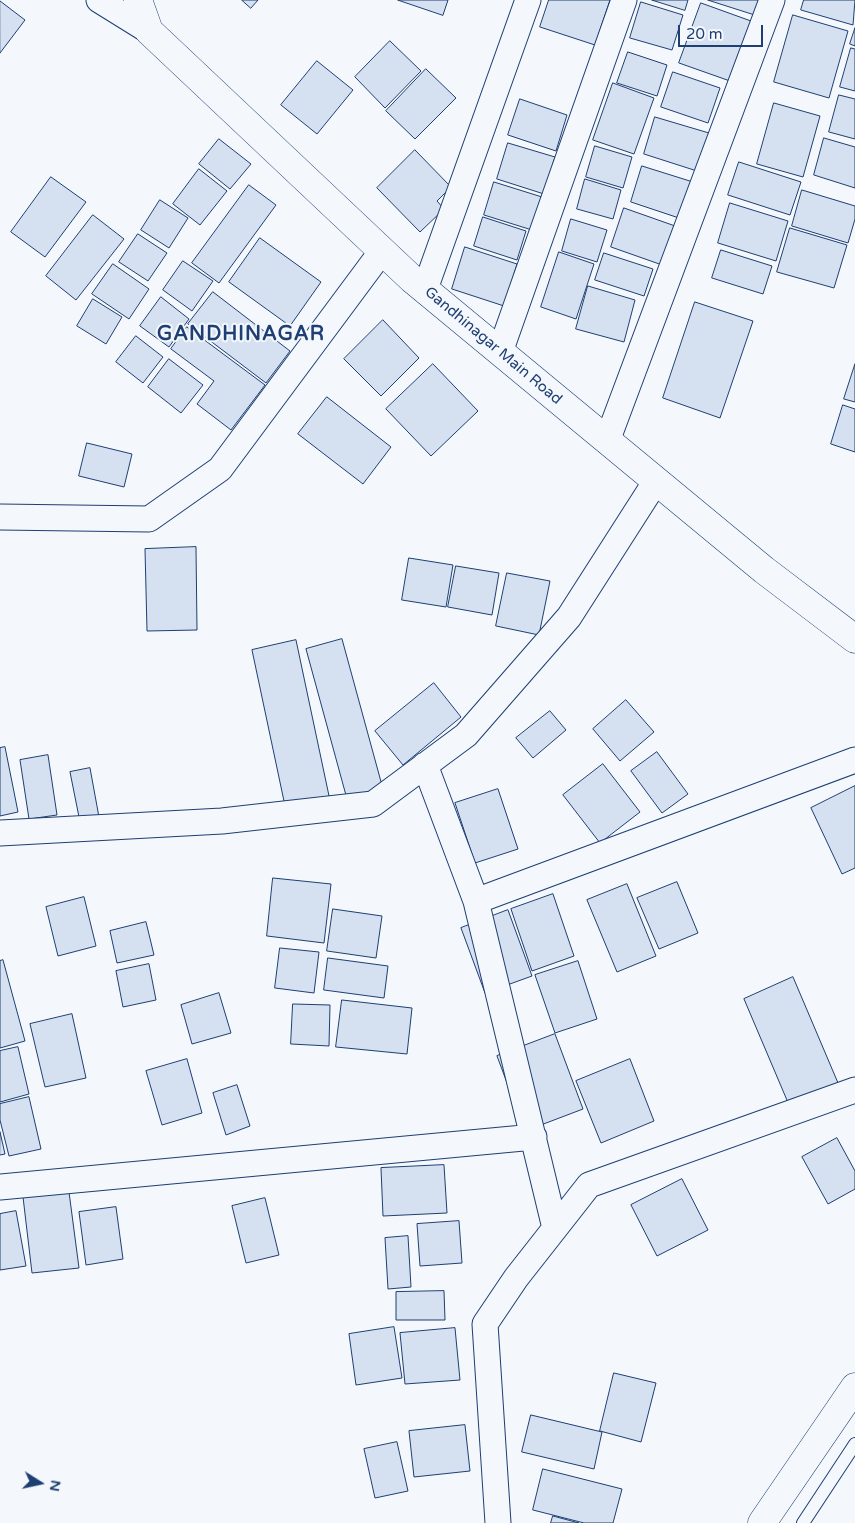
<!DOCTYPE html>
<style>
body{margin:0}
#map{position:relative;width:855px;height:1523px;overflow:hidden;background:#f4f7fb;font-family:"Varela Round",sans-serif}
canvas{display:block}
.north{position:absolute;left:15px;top:1458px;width:50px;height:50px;-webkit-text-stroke:4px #f4f7fb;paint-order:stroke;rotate:100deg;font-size:14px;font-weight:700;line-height:20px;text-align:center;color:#1d3f73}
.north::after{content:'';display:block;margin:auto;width:18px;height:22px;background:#1d3f73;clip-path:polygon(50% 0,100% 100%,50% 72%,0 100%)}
.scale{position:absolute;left:678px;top:25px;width:85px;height:22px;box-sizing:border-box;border:2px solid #1d3f73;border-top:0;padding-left:6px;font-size:15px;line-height:18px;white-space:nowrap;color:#1d3f73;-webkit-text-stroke:4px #f4f7fb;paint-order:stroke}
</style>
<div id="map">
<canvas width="855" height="1523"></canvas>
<div class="north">N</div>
<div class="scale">20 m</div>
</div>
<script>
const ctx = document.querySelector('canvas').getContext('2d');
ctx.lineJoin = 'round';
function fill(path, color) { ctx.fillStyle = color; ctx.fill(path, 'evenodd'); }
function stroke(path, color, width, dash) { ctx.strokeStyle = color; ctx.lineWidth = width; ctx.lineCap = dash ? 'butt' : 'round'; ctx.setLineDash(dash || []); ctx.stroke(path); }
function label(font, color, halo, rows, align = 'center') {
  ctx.font = font + ' "Varela Round",sans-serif'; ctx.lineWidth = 4; ctx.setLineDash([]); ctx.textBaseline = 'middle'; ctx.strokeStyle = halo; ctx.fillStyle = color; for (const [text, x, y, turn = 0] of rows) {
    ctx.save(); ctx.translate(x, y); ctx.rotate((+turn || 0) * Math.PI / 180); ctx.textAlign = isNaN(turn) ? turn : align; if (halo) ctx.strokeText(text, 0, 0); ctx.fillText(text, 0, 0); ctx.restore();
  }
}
const building = new Path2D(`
 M242 0H258L251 8Z
 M398 0H448L443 15Z
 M549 0H610L595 45 540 27Z
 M652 0H688L685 10Z
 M708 0H761L756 15Z
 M804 0H855L853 25 801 10Z
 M0 1 25 20 0 53Z
 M641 2 683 15 672 50 630 38Z
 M701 3 751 21 730 81 679 63Z
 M793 15 848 31 829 98 774 82Z
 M855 28V46L850 44Z
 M390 41 421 71 385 108 355 77Z
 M851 48 855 49V91L840 87Z
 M628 52 667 65 657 96 617 83Z
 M317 61 353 90 317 134 281 105Z
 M426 69 456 98 415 139 386 111Z
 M673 72 720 88 708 123 661 107Z
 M613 83 654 98 634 154 593 140Z
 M839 95 855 99V139L829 132Z
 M520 99 567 115 556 151 508 135Z
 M774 103 820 116 803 177 757 164Z
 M655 117 709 133 697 171 644 154Z
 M824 138 855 147V188L814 175Z
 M219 139 251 164 230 189 199 164Z
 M508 143 555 157 544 194 497 179Z
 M595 146 632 157 623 188 586 177Z
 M415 150 451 187 437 201 444 209 420 232 377 188Z
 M739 162 801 182 790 215 728 195Z
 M642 166 693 182 682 219 631 202Z
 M199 169 227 191 200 225 173 204Z
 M51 177 86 202 45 257 11 232Z
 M585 179 621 190 613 219 577 209Z
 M494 182 542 197 532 230 484 215Z
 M249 185 276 205 219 283 192 263Z
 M802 190 855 206V219L848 243 792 226Z
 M160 200 188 218 169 248 141 230Z
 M730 203 788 221 776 261 718 243Z
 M624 208 678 227 665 266 611 247Z
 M93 215 124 239 76 300 46 276Z
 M483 217 526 231 517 260 474 246Z
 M571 219 607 230 597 262 562 251Z
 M790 228 847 245 834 288 777 272Z
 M138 234 167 253 148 281 119 262Z
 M260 238 321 282 290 326 229 282Z
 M465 247 517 264 504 306 452 289Z
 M721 250 772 266 763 294 712 278Z
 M559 252 594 264 576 319 541 307Z
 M604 253 653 269 644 296 595 280Z
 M183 261 213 281 192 311 163 290Z
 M113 264 149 289 129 319 92 294Z
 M588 286 635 300 624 342 576 329Z
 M213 292 290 351 266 383 188 324Z
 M161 297 189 319 169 347 140 326Z
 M93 299 122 317 106 344 77 326Z
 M695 302 753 321 720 418 663 398Z
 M383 320 419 358 381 396 344 359Z
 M187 327 265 385 231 430 197 404 214 381 171 349Z
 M136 336 163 357 143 383 116 362Z
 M169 359 203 385 181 413 148 387Z
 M433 364 478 411 431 456 386 409Z
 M855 364V402L844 399Z
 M327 397 391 447 363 484 298 434Z
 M843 405 855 409V452L831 444Z
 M87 443 132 454 124 487 79 476Z
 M196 547 197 630 147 631 145 549Z
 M409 558 453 565 446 607 402 600Z
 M456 566 499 573 492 615 448 607Z
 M507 573 550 581 539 635 496 626Z
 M342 639 386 800 350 810 306 649Z
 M296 640 332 810 288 820 252 650Z
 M434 683 461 717 403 765 375 731Z
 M626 700 654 732 620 761 593 729Z
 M550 711 566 730 533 758 516 738Z
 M5 747 18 812 0 816V748Z
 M657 752 688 794 662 813 631 771Z
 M48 755 57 815 29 819 20 760Z
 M603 764 640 812 600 843 563 795Z
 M90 768 101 828 82 832 70 772Z
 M855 786V868L842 874 811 808Z
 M498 789 518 849 475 863 455 803Z
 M273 878 331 884 324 943 267 936Z
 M677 882 698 933 659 949 637 898Z
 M627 884 656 956 617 972 587 900Z
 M553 894 574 956 532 971 511 909Z
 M84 897 96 946 58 956 46 907Z
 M333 909 382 916 376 958 327 951Z
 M508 910 532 976 485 993 461 928Z
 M146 922 154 955 117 963 110 931Z
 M280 948 319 952 314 993 275 988Z
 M328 958 388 966 384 998 324 990Z
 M3 960 25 1041 0 1048V961Z
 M578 961 597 1019 555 1033 535 975Z
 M149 964 156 1000 123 1007 116 971Z
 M793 977 841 1090 792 1112 744 999Z
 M219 993 231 1033 192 1044 181 1005Z
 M342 1000 412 1008 407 1054 336 1047Z
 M293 1004 330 1005 329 1046 291 1044Z
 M72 1014 86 1078 45 1087 30 1024Z
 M555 1034 583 1109 525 1131 497 1056Z
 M18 1047 29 1094 0 1102V1051Z
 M187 1059 202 1113 162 1125 146 1071Z
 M630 1059 654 1121 601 1143 576 1081Z
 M237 1085 250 1126 226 1135 213 1093Z
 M29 1097 41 1149 9 1156 0 1120V1104Z
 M0 1132 5 1154 0 1155Z
 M837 1138 855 1171V1189L828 1204 802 1157Z
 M444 1165 447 1213 383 1216 381 1168Z
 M682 1179 708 1230 657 1256 631 1205Z
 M69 1192 79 1268 32 1273 23 1197Z
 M265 1198 279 1255 246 1263 232 1206Z
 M116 1207 123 1259 86 1265 79 1212Z
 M16 1211 26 1266 0 1270V1214Z
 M459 1221 462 1263 420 1266 417 1224Z
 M408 1236 411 1287 388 1289 385 1238Z
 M444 1291 445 1320H396V1292Z
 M394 1327 402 1378 356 1385 349 1334Z
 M455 1328 460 1380 405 1384 400 1333Z
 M614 1373 656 1383 641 1442 600 1431Z
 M531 1415 602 1432 594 1469 522 1452Z
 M465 1425 470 1471 414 1477 409 1431Z
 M397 1442 408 1491 375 1498 364 1449Z
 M543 1469 622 1489 613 1523H584L533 1510Z
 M553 1516 579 1523H551Z`);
const lane = new Path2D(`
 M803 1523 855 1444`);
const street = new Path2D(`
 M99 0 149 31
 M425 289 528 0
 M500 352 624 0
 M607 441 772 0
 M0 517 149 519 220 469 382 251
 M425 765 476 901 555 1228
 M0 833 222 821 373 804 466 735 569 617 656 481
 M476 901 855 760
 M0 1187 534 1137
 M498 1523 485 1324 516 1278 589 1185 855 1090`);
const secondary = new Path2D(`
 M138 0 149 31 412 279 764 570 855 639`);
const primary = new Path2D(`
 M762 1523 855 1387`);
const streetNames = [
 ["Gandhinagar Main Road",493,346,40]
];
const districtNames = [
 ["GANDHINAGAR",241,335]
];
fill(building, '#d5e0f0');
stroke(building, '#1d3f73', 1);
stroke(lane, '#1d3f73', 14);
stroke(street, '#1d3f73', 27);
stroke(secondary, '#1d3f73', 29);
stroke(primary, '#1d3f73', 29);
stroke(lane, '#f4f7fb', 12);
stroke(street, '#f4f7fb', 25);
stroke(secondary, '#f4f7fb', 28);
stroke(primary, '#f4f7fb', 28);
label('15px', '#1d3f73', '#f4f7fb', streetNames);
ctx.letterSpacing = '1px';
label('bold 20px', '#1d3f73', '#f4f7fb', districtNames);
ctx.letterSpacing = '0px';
</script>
